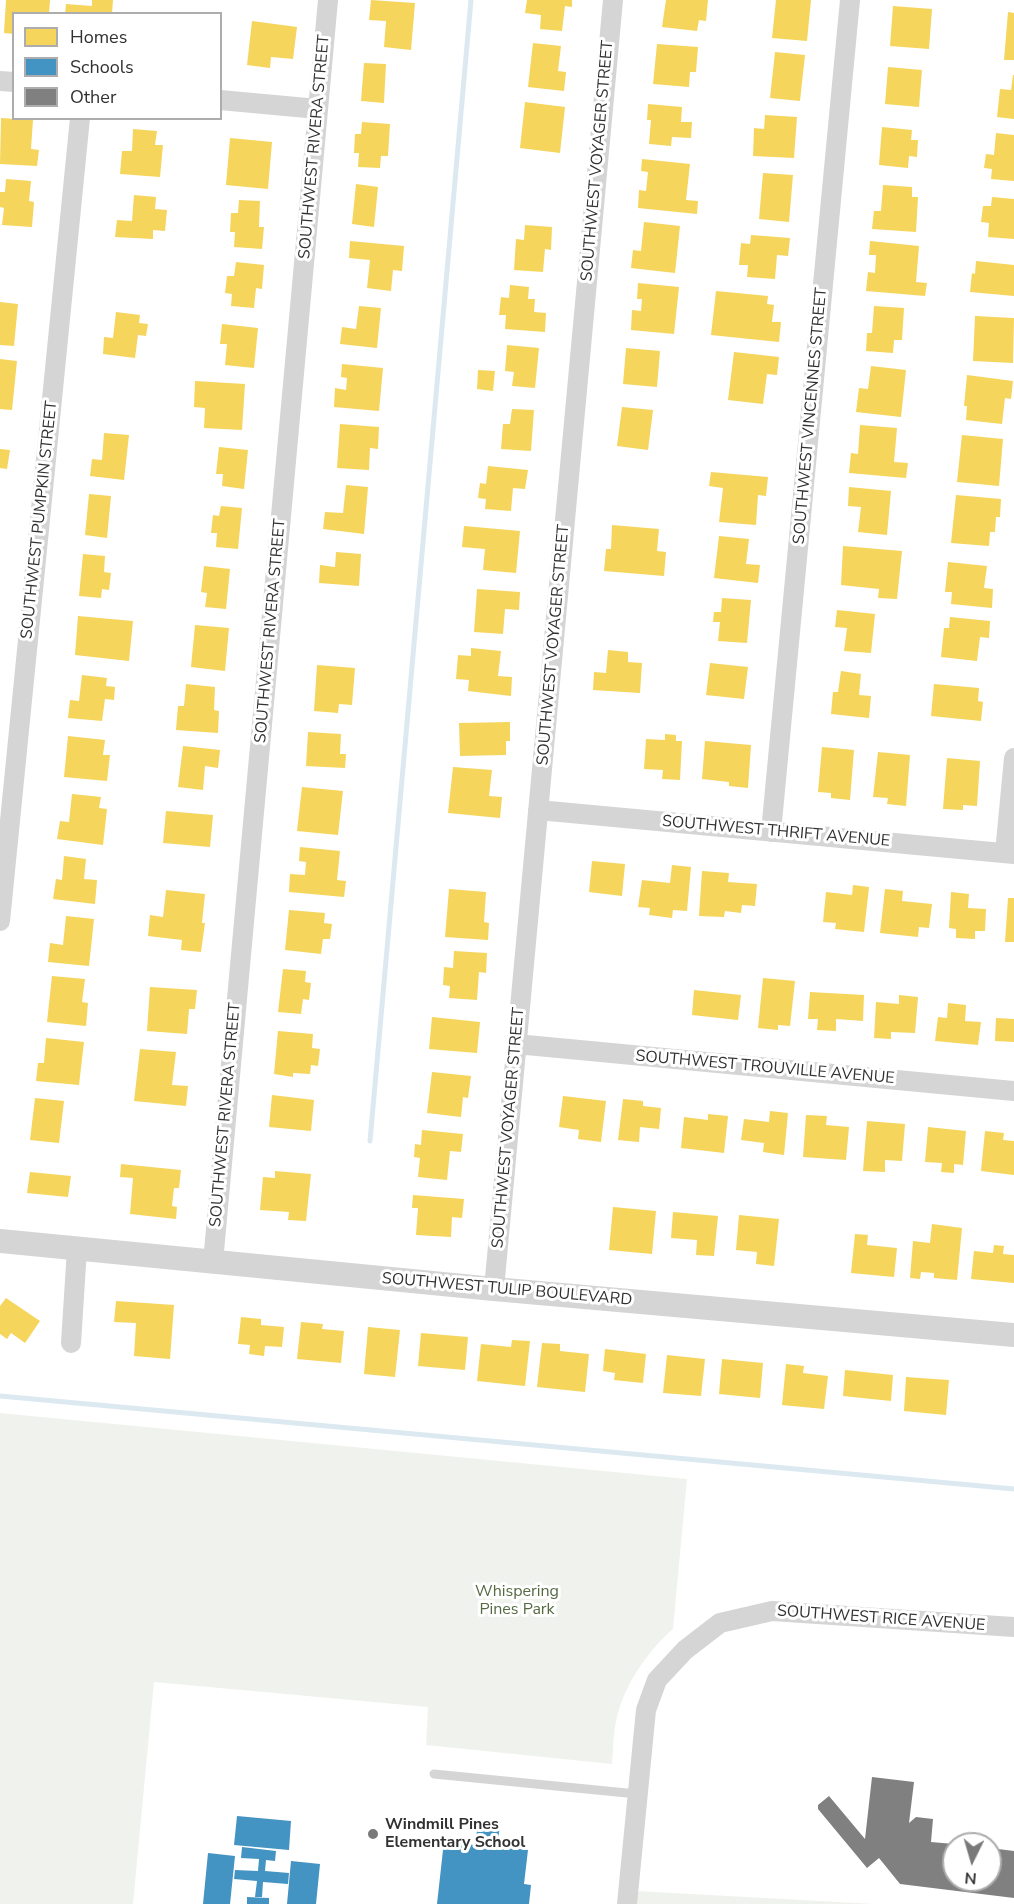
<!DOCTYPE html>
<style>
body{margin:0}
#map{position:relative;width:1014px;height:1904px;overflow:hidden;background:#fff;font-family:"Nunito Sans",sans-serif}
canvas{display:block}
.legend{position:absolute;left:12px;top:12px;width:210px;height:108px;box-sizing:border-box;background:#fff;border:2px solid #adadad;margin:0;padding:8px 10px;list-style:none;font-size:18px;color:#313131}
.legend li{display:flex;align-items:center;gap:12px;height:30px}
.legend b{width:30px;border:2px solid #adadad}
.north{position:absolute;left:942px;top:1832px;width:60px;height:60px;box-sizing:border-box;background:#fff;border:2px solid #adadad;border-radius:50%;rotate:185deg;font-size:16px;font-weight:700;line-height:24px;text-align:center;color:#313131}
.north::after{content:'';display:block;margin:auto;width:21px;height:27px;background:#797979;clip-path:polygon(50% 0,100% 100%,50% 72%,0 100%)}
</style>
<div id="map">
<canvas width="1014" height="1904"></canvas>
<ul class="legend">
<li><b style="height:16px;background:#f6d55c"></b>Homes</li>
<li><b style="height:16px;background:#4393c3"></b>Schools</li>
<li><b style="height:16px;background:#808080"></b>Other</li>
</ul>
<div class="north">N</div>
</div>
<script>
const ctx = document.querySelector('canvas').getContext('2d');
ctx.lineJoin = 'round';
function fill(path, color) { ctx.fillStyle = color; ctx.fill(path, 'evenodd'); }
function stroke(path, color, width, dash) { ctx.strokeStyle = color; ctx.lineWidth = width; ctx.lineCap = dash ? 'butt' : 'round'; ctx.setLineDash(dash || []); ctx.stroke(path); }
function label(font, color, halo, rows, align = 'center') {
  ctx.font = font + ' "Nunito Sans",sans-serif'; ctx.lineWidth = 6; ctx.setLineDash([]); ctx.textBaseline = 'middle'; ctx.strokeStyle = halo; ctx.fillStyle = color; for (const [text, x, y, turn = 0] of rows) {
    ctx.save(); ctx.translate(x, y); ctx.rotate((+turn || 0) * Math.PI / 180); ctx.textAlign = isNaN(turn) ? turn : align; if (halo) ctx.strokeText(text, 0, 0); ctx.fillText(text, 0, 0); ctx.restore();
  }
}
const green = new Path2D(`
 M0 1413 687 1479 673 1629C645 1654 621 1689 615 1727 613 1739 613 1752 612 1764L426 1745 428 1707 154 1682 133 1904H0Z
 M637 1891 874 1904H636Z`);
const homes = new Path2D(`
 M6 0H50L49 14H14V34L4 33Z
 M92 0H113L112 14H65L66 4 92 6Z
 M371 0 415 3 411 50 384 47 386 21 369 20Z
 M527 0H572V7L565 6 562 31 540 29 541 15 525 13Z
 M666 0H708L706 21 699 20 697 31 662 27Z
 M776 0H811L807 41 772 38Z
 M893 6 932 9 929 49 890 46Z
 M1008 12 1014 13V60H1004Z
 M252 21 297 27 293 59 271 57 270 68 247 65Z
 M533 43 561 46 558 71 566 72 564 91 528 87Z
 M657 44 698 47 696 72H690L689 87 653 84Z
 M775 52 805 55 800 101 770 98Z
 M364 63 386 64 384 103 361 101Z
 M888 67 922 70 919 107 885 104Z
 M1013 75H1014V119L997 117 1000 89 1011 90Z
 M525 102 565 107 560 153 520 148Z
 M648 104 682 107 681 122H692L691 138 672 137 671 146 649 144 651 120H647Z
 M765 115 797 117 794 158 753 156 754 128 764 129Z
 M1 118 33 120 31 149 39 150 37 166 0 164Z
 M362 122 390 124 388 156H381L380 168 358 167 359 153H354L355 134H361Z
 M882 127 912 130 911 140H918L917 157 909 156 908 168 879 165Z
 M133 129 157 131 155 145H163L160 177 120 174 122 151H132Z
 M996 133 1014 135V181L991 179 992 169 984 168 986 154 994 155Z
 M230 138 272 142 268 189 226 185Z
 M642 159 690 164 686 200 698 201 697 214 638 208 639 190 646 191 648 172 641 171Z
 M763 173 793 175 789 222 759 219Z
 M6 179 31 181 29 201 34 202 32 227 2 225 4 208 0 207V192H5Z
 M356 184 378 187 374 227 352 224Z
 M883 185 912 187V197H918L916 232 872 229 874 211H881Z
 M134 195 156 197 155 209 167 210 165 231 153 230V239L115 237 117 220 132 221Z
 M992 197 1014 199V239L988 237 989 223 981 222 983 206H991Z
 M239 200 260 201 259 227H264L262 249 234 247 235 232H230L231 213H238Z
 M644 222 680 226 675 273 631 268 633 250 641 251Z
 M525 225 552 227 551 250 545 249 543 272 514 270 516 239 524 240Z
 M751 235 790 238 788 256 777 255 775 279 747 277 748 265H739L741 243 750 244Z
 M350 241 404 246 402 271 393 270 391 291 367 288 370 260 349 258Z
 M870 241 919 246 916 282 927 283 925 296 866 291 868 272 875 273 876 255H869Z
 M976 261 1014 265V296L970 292 972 273 975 274Z
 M236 262 264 265 262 289 256 288 254 308 231 306 232 294 225 293 227 276H234Z
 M638 283 679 287 674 334 631 330 632 310 641 311 642 299H637Z
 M510 285 529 287 528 299H535L534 312 546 313 545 332 505 329 506 315H499L501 297 509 298Z
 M716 291 768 296 767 304 774 305 772 322H781L779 342 711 335Z
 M0 302 18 304 14 346 0 345Z
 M359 306 381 308 377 348 340 344 342 327 356 329Z
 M874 306 904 308 902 340H894L893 353 866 351 867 333H872Z
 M116 312 140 315 139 323 148 324 146 336 138 335 135 358 103 354 104 337 113 338Z
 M975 316 1014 318 1013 363 973 361Z
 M222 324 258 328 254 368 225 365 227 344H220Z
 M507 345 539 348 535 388 512 386 514 372 505 371Z
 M626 348 660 351 657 387 623 384Z
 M734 352 779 357 777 375 767 374 763 404 728 400Z
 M0 359 17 361 12 410 0 409Z
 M342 364 383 368 379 411 334 407 335 388 346 390 347 378 341 377Z
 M871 366 906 370 901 417 856 412 859 388 868 389Z
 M478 370 495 371 493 391 477 389Z
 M967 375 1013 381 1011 399 1005 398 1002 424 966 420 967 406H964Z
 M195 381 245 384 242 430 204 428 205 408 194 407Z
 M622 407 653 410 648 450 617 446Z
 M512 409 534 410 531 451 501 449 503 424H510Z
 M340 424 379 427 378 449 370 448 369 470 337 468Z
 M860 425 897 428 894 462 908 463 906 478 849 473 851 453 858 454Z
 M104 433 129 435 124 480 90 476 92 459 102 460Z
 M962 435 1003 439 999 486 957 482Z
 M219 447 248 450 244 489 222 486 223 474H216Z
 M0 449 10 450 7 469 0 468Z
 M488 466 528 470 525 489 513 488 511 511 485 509 486 499 478 498 480 483 486 484Z
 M711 472 768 477 766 496 758 495 756 525 719 522 723 488 709 486Z
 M346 485 368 487 364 534 323 529 325 512 343 513Z
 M849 487 891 491 887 535 858 532 861 507 848 506Z
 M89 494 111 496 107 538 85 535Z
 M956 495 1001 499 1000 517H996L995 532H990L989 546 951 543Z
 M221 506 242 508 238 549 216 547 217 533H211L213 515 219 516Z
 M612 525 659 529 657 551 666 552 664 576 604 571 606 549H611Z
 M464 526 520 531 516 573 483 570 485 549 462 547Z
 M719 536 749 539 746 564 760 565 758 583 714 578Z
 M843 546 902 551 897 599 878 598 879 589 841 585Z
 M336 552 361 554 359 586 319 583 320 565 335 567Z
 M83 554 105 556 104 572 111 573 109 590 102 589 101 598 79 596Z
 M948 562 987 566 984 588 993 589 992 608 951 604 952 592H945Z
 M204 566 230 569 226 609 205 607 207 593 201 592Z
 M477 589 520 592 519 610 505 609 503 634 474 632Z
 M722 598 751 600 747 643 718 641 720 622H713L714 612H721Z
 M837 610 875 614 871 653 844 651 847 628 835 627Z
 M78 616 133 621 129 661 75 655Z
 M950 617 990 621 989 638 980 637 977 661 941 657 944 628H949Z
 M195 625 229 628 225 671 191 667Z
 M471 648 501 651 498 676 512 677 511 696 468 691 469 680 456 679 458 655 471 656Z
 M608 650 628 652V662L642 663 640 693 593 690 594 672 606 673Z
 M710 663 748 667 744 699 706 695Z
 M317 665 355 668 352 705 339 704 338 713 314 711Z
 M841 671 861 674 859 695 871 696 869 718 831 714 833 692H838Z
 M82 675 107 678 106 686 115 687 114 700 105 699 102 721 68 718 70 700 79 701Z
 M186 684 215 687 214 710 219 711 218 733 176 730 178 706H184Z
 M934 684 979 688 978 701 983 702 981 721 931 716Z
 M510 722V741H506V755L460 756 459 723Z
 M308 732 341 734 340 754H346L345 768 306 766Z
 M665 734 676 735V741H682L680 780 662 779 663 770 644 769 646 739 665 740Z
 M68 736 105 740 103 755H110L107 781 64 777Z
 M705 741 751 745 748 788 729 786V782L702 779Z
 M183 746 220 750 218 768 205 766 203 790 178 787Z
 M822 747 854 750 850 800 831 798V793L818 792Z
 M878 752 910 755 906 806 887 804 888 798 873 797Z
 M947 758 980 761 977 806 963 805V810L943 809Z
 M453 767 492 770 489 796 502 797 500 818 448 813Z
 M302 787 343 791 338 835 297 831Z
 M72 794 101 797 99 808 107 809 103 845 57 839 60 821 69 822Z
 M166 811 213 815 210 847 163 843Z
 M300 847 340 851 337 880 346 881 344 897 289 892 290 874 305 875 306 862 299 861Z
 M64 856 86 859 84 879 97 880 95 904 53 899 56 879 62 880Z
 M592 861 625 864 622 896 589 892Z
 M672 865 691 867 687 911 673 910 672 918 649 915 650 908 638 907 642 880 670 883Z
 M702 871 729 873 728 882 757 884 755 906 742 905 741 913 725 911 724 917 699 916Z
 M853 885 869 887 864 932 835 929 836 923 823 922 826 892 852 895Z
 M449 889 486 892 484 922 489 923 488 940 445 937Z
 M885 889 903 891 902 901 932 904 929 928 919 927 918 937 880 933Z
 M166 890 205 894 202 923H205L201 952 181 950 182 940 148 936 150 915 163 917Z
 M951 892 969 894 968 908 986 909 985 931H975V939L956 938V929L949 928Z
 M1008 898H1014V942H1005Z
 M289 910 325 913 324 923 332 924 330 939H323L321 954 285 950Z
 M66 916 94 919 89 966 48 962 50 943 63 945Z
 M454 951 487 953 486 973 479 972 477 1000 449 998 450 986 443 985 444 967 453 968Z
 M283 969 306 971 305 982 311 983 309 1000 303 999 301 1014 278 1012Z
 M52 976 85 979 82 1002 88 1003 86 1026 47 1022Z
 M763 978 795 981 790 1026 778 1025V1030L758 1028Z
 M150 987 197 990 195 1009H189L187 1034 147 1031Z
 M694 990 741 995 738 1020 692 1015Z
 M810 992 864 995 863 1021 836 1019V1031L817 1030 818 1019H808Z
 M899 995 918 997 915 1033 891 1032V1039L874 1038 876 1002 899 1004Z
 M948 1003 966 1005 965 1021 981 1022 978 1045 935 1041 938 1017 947 1018Z
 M432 1017 480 1022 477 1053 429 1049Z
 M996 1018 1014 1019V1042L995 1041Z
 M278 1031 313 1034 312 1048 320 1049 318 1066 311 1065 310 1074 293 1073V1077L274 1074Z
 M46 1038 84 1042 79 1085 36 1081 38 1063H44Z
 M140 1049 176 1052 172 1085 188 1086 186 1106 134 1101Z
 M432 1072 471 1076 468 1098 463 1097 461 1117 427 1113Z
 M272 1095 314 1100 311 1131 269 1127Z
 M563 1096 606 1101 601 1142 578 1139 579 1130 559 1127Z
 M35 1098 64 1101 59 1143 30 1140Z
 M623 1099 643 1101V1106L661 1108 659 1129 640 1127 639 1142 618 1140Z
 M770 1111 788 1113 784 1155 763 1152 764 1143 741 1140 744 1119 769 1122Z
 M708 1114 728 1116 724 1153 681 1148 684 1117 708 1120Z
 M806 1115 827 1116 826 1125 849 1127 846 1160 803 1157Z
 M867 1121 905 1124 902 1161 885 1160V1172L863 1171Z
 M928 1127 966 1131 963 1165 954 1164V1173L941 1172 942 1163 925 1162Z
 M422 1130 463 1134 461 1152 450 1151 447 1180 418 1177 420 1158 414 1157 415 1144 421 1145Z
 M985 1131 1004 1133 1003 1140 1014 1141V1175L981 1171Z
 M121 1164 181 1170 179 1188H174L172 1206 177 1207 176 1219 130 1214 133 1178 120 1177Z
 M275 1171 311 1174 306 1221 288 1220 289 1212 260 1210 263 1177 275 1178Z
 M30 1172 71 1176 68 1197 27 1193Z
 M413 1195 464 1199 462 1218 452 1217 451 1237 416 1235 418 1208H412Z
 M613 1207 656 1211 652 1254 609 1250Z
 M673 1212 718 1216 714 1256 696 1255 697 1240 671 1238Z
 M739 1215 779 1219 774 1266 756 1264 757 1252 736 1250Z
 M932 1224 962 1228 957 1280 934 1278V1273L921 1272 920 1279 910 1278 913 1241 930 1243Z
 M855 1234 868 1235 867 1245 897 1248 894 1277 851 1273Z
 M994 1245 1004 1246 1003 1254 1014 1255V1283L971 1279 974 1251 993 1253Z
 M6 1298 40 1321 25 1343 11 1333 7 1339 0 1334V1306Z
 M116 1301 174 1305 170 1359 134 1356 136 1323 114 1322Z
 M241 1317 261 1319V1325L284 1327 282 1347 265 1346 264 1356 249 1354 250 1345 238 1344Z
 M301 1322 323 1324 322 1329 344 1331 341 1363 297 1359Z
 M368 1327 400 1330 395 1377 364 1374Z
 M421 1333 468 1337 465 1370 418 1366Z
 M512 1340 530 1341 525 1386 477 1381 481 1344 511 1347Z
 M542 1343 560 1344V1351L589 1354 585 1392 537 1387Z
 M605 1349 646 1354 643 1383 614 1380 615 1373 603 1371Z
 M667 1355 705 1359 701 1396 663 1393Z
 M722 1359 763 1363 760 1398 719 1394Z
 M786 1364 804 1366 803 1373 828 1376 824 1409 782 1405Z
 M845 1370 893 1375 891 1401 843 1396Z
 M906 1377 949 1380 946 1415 904 1411Z`);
const schools = new Path2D(`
 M237 1816 291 1821 289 1850 234 1845Z
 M478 1823 500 1826 497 1846 528 1850 524 1884 531 1885 529 1904H437L444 1841 475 1845Z
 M242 1847 276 1851 275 1861 266 1860 265 1871 289 1873 288 1884 263 1882 262 1897H255L257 1881 234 1879 235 1870 258 1871 259 1859 241 1858Z
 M208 1853 235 1856 230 1904H203Z
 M291 1861 320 1864 316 1904H287Z
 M247 1897 269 1898V1904H247Z`);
const stream = new Path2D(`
 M370 1141 471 0
 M0 1396 1014 1489`);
const building = new Path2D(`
 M872 1777 914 1782 909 1823 916 1817 933 1819 931 1842 954 1844V1880H990V1848L1014 1851V1898L900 1884 879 1858 867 1868 818 1809V1805L829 1796 865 1839Z`);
const service = new Path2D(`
 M434 1774 637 1794`);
const minor = new Path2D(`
 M0 81 14 82
 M220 100 318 109
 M538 810 1014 854
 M771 832 850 0
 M1005 853 1014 758
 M0 921 80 118
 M516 1044 1014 1091
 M213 1262 328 0
 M494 1289 613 0
 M71 1343 77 1249
 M627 1904 646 1710 657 1680 685 1650 720 1623 772 1611 1014 1627`);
const tertiary = new Path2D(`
 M0 1241 494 1289 1014 1335`);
const markers = [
 [373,1834,6,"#797979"]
];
const streetNames = [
 ["SOUTHWEST RIVERA STREET",315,147,-85],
 ["SOUTHWEST VOYAGER STREET",598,161,-85],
 ["SOUTHWEST VINCENNES STREET",811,416,-85],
 ["SOUTHWEST PUMPKIN STREET",40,520,-84],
 ["SOUTHWEST RIVERA STREET",271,631,-85],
 ["SOUTHWEST VOYAGER STREET",554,645,-85],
 ["SOUTHWEST THRIFT AVENUE",776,832,5],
 ["SOUTHWEST TROUVILLE AVENUE",765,1068,5],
 ["SOUTHWEST RIVERA STREET",226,1115,-85],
 ["SOUTHWEST VOYAGER STREET",509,1128,-85],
 ["SOUTHWEST TULIP BOULEVARD",507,1290,5],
 ["SOUTHWEST RICE AVENUE",881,1619,4]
];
const parkNames = [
 ["Whispering",517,1592],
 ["Pines Park",517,1610]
];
const poiNames = [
 ["Windmill Pines",385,1825],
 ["Elementary School",385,1843]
];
fill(green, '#f0f3ed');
fill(homes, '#f6d55c');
fill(schools, '#4393c3');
stroke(stream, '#dde9f0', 5);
fill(building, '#808080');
stroke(service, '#d5d5d5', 9);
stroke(minor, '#d5d5d5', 20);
stroke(tertiary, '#d5d5d5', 24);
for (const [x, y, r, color] of markers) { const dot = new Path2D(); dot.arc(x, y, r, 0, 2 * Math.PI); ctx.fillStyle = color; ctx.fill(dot); stroke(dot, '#fff', 2); }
label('16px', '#313131', '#fff', streetNames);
label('16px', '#556a42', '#fff', parkNames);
label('bold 16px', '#313131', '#fff', poiNames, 'left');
</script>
